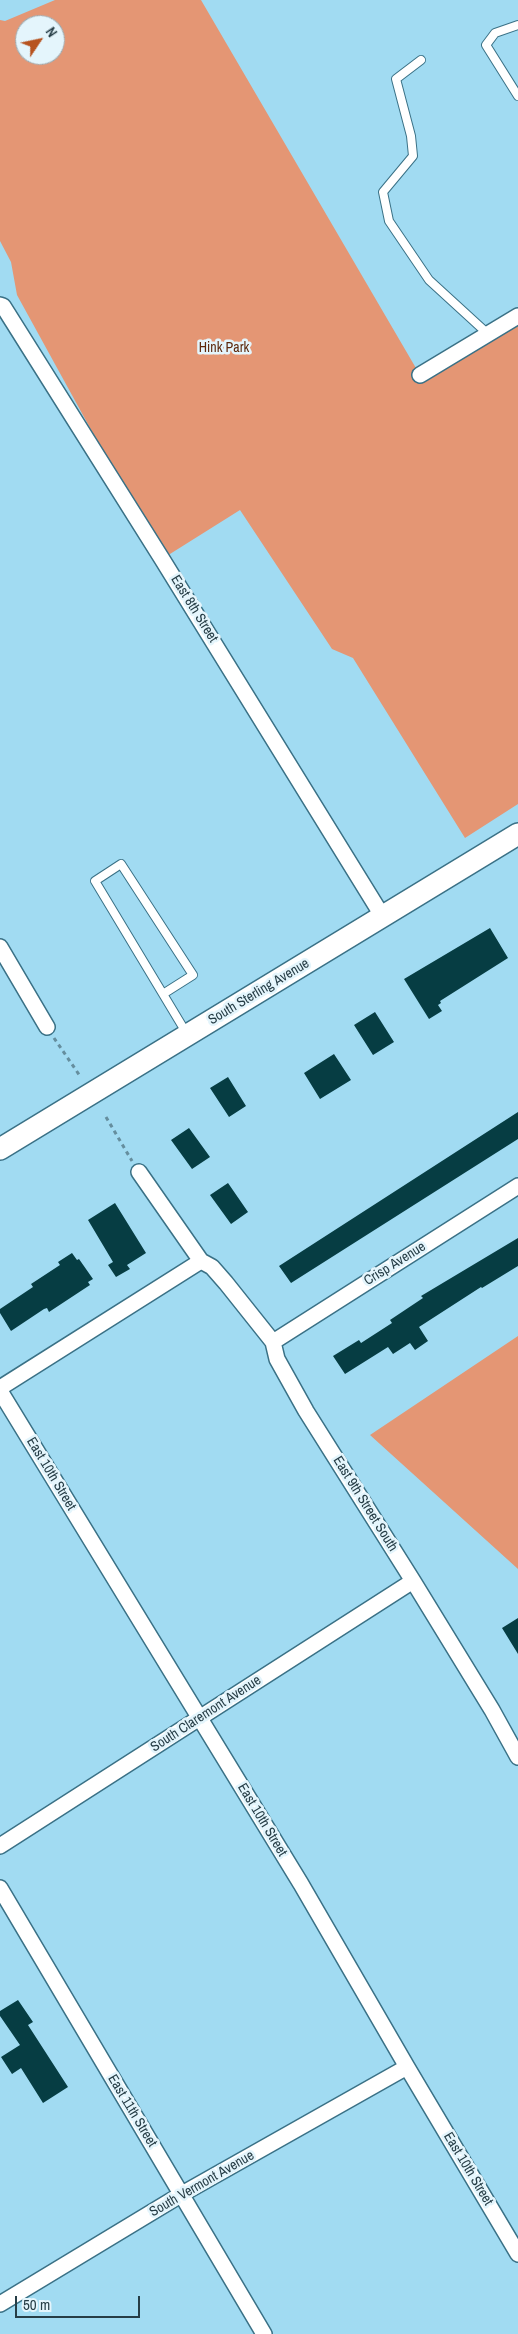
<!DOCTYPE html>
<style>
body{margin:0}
#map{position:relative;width:518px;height:2334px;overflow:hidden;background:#a1dbf2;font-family:"Archivo Narrow",sans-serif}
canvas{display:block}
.north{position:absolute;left:15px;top:15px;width:50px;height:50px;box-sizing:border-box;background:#e4f5fc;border:1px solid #98abb3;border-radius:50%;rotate:56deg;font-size:14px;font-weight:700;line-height:20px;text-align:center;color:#263d46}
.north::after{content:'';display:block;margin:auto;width:18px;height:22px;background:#b7531f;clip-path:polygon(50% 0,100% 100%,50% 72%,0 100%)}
.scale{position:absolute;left:15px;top:2296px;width:125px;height:22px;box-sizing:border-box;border:2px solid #263d46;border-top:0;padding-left:6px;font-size:15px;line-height:18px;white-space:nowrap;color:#263d46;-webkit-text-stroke:4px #e4f5fc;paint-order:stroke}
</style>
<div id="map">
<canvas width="518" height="2334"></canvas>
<div class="north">N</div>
<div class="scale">50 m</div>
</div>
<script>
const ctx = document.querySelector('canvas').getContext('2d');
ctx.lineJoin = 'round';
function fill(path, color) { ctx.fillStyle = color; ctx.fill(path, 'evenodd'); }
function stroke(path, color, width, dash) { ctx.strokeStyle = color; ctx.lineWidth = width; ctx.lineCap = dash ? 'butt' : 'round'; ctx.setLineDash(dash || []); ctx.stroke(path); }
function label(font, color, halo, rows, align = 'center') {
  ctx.font = font + ' "Archivo Narrow",sans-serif'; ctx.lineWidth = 5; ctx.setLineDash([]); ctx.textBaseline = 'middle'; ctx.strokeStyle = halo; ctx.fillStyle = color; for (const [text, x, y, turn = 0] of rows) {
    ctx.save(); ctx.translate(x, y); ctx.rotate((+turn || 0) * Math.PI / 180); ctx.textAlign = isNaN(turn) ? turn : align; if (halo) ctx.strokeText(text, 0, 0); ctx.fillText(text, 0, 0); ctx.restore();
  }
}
const green = new Path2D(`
 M55 0H201L420 375 518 316V804L465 838 353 658 332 649 240 510 162 559 17 295 11 262 0 241V20L5 21ZM25 25H55V55H25Z
 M518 1336V1569L370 1435Z`);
const building = new Path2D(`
 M490 928 508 958 440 1001 441 1003 438 1005 442 1011 429 1019 404 979Z
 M375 1012 394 1042 373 1055 354 1025Z
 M334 1054 351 1080 320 1099 304 1073Z
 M228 1077 246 1106 229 1117 210 1088Z
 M518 1112V1139L291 1283 279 1266Z
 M189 1128 210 1157 192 1169 171 1140Z
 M228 1183 248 1212 231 1224 210 1195Z
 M115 1203 146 1253 127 1265 130 1269 116 1277 108 1265 113 1262 88 1220Z
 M518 1238V1266L482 1288 481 1287 419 1327 428 1341 415 1350 410 1343 393 1354 388 1347 345 1374 333 1356 359 1340 361 1343 392 1323 390 1320 423 1298 421 1296Z
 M72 1253 77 1260 79 1259 93 1279 88 1282 90 1285 49 1312 47 1308 44 1309 11 1331 0 1313V1309L33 1287 31 1284 60 1265 58 1262Z
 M518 1618V1654L502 1628Z
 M18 2000 33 2022 28 2025 68 2087 43 2103 21 2068 12 2074 1 2057 20 2045 0 2016V2011Z`);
const path = new Path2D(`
 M54 1038 80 1076
 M106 1117 132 1161`);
const service = new Path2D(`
 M518 25 495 33 486 45 518 96
 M421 60 396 79 411 136 413 156 383 192 389 221 429 280 488 334
 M163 994 193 975 121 864 95 881 187 1034`);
const minor = new Path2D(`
 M0 305 3 306 162 559 383 917
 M420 375 518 316
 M0 947 47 1027
 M139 1172 201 1261 212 1267 226 1283 273 1342 277 1359 306 1411 413 1581 492 1710 518 1757
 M273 1342 518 1186
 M0 1388 201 1261
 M0 1391 301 1884 407 2067 518 2254
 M0 1846 413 1581
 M0 1888 264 2334
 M0 2304 182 2194 407 2067`);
const secondary = new Path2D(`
 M0 1149 518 834`);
const parkNames = [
 ["Hink Park",224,348]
];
const streetNames = [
 ["East 8th Street",194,609,58],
 ["South Sterling Avenue",259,992,-31],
 ["Crisp Avenue",395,1264,-32],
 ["East 10th Street",51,1474,59],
 ["East 9th Street South",365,1504,58],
 ["South Claremont Avenue",206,1714,-33],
 ["East 10th Street",262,1820,59],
 ["East 11th Street",132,2111,59],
 ["East 10th Street",468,2169,59],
 ["South Vermont Avenue",202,2184,-30]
];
fill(green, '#e49674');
fill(building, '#063d43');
stroke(service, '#3a7186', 10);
stroke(minor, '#3a7186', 18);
stroke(secondary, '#3a7186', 24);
stroke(path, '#658e9e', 3, [4, 4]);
stroke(service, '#fff', 8);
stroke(minor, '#fff', 15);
stroke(secondary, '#fff', 21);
label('14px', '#5d280c', '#e4f5fc', parkNames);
label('14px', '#263d46', '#e4f5fc', streetNames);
</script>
